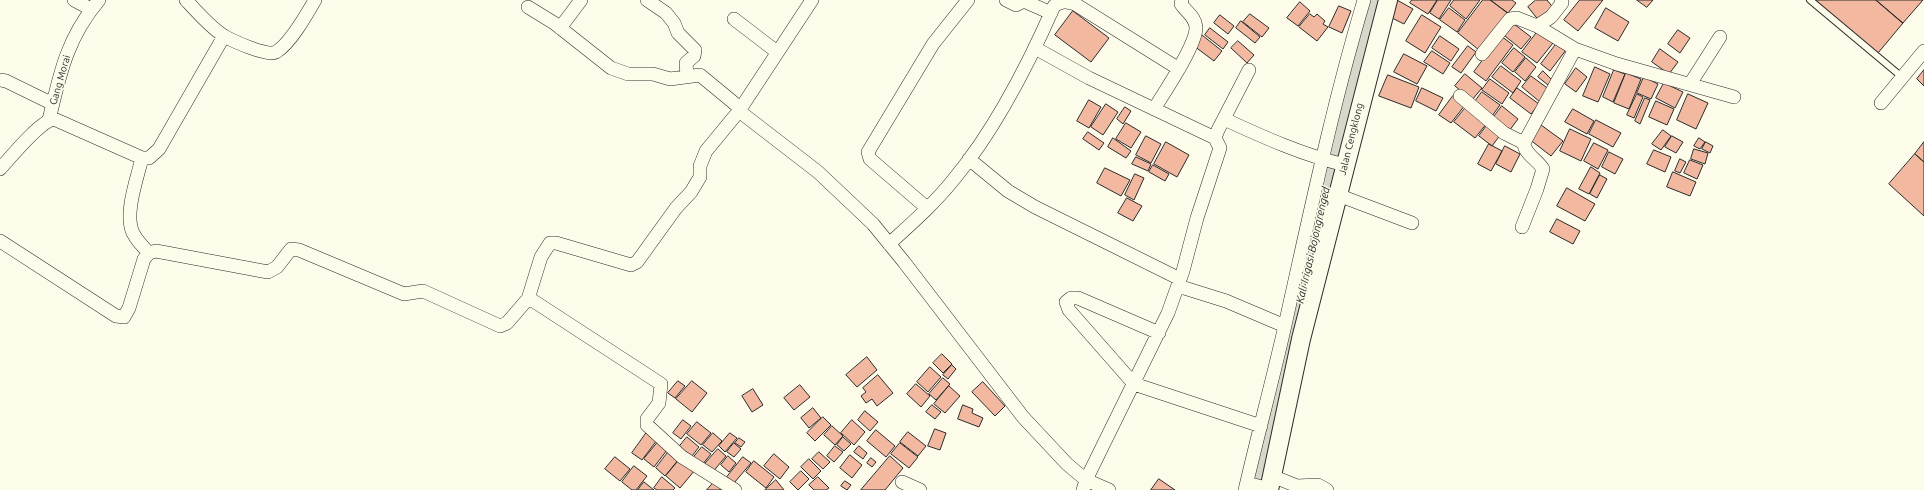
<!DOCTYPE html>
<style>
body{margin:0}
canvas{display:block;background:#fdfbea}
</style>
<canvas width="1924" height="490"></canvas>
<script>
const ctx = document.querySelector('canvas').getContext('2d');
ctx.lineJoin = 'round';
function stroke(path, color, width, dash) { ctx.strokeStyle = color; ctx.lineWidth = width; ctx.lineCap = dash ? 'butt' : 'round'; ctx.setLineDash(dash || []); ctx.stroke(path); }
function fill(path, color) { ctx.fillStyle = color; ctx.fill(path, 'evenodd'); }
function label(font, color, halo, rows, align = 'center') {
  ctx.font = font + ' Ubuntu,sans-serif'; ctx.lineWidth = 3; ctx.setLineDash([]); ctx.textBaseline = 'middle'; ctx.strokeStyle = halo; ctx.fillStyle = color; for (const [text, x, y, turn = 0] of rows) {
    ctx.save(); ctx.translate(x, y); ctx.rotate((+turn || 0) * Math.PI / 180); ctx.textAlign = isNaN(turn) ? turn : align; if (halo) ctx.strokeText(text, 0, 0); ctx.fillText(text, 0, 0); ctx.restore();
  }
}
const canal = new Path2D(`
 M1255 490 1372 0`);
const building = new Path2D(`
 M1397 0 1413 9 1404 24 1388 16Z
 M1412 0H1437L1428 14 1410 3Z
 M1438 0H1451L1439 19 1430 13Z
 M1454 0H1480L1466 19 1450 6Z
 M1483 0H1490L1508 13 1479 50 1458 33Z
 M1491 0H1512L1516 3 1508 13Z
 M1536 0H1547L1555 10 1540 22 1528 7Z
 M1580 0H1603L1578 31 1564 20Z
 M1637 0H1653L1647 7Z
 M1815 0H1876L1903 23 1878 53Z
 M1876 0H1923L1903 23Z
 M1300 2 1310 11 1298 26 1287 18Z
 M1339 6 1351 11 1342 33 1329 27Z
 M1449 8 1465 20 1457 32 1440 20Z
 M1606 8 1629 22 1618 41 1595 28Z
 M1073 11 1109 38 1091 62 1055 35Z
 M1250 14 1269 28 1262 37 1243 22Z
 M1310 14 1314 17 1317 14 1325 21 1323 24 1328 27 1317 41 1299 27Z
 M1220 15 1234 26 1228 34 1214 23Z
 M1422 15 1441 27 1425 53 1406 41Z
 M1241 21 1260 37 1255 43 1236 28Z
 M1514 24 1531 37 1521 49 1505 36Z
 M1210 28 1228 42 1223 49 1205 35Z
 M1678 30 1690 38 1680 53 1668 44Z
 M1538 31 1553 43 1537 63 1522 52Z
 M1202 35 1222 51 1214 61 1194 46Z
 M1440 36 1459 49 1451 61 1432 48Z
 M1501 36 1513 45 1486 81 1474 72Z
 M1238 41 1254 55 1247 63 1231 48Z
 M1557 43 1566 50 1550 71 1541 64Z
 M1468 46 1476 52 1461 73 1452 67Z
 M1514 48 1525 57 1513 72 1502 63Z
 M1660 49 1678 62 1669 74 1652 62Z
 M1432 51 1450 63 1443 74 1424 62Z
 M1404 54 1427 66 1417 84 1394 72Z
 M1526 58 1536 67 1525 81 1515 72Z
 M1501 66 1521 81 1513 93 1492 77Z
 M1595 67 1610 74 1598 102 1583 96Z
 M1576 68 1587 77 1576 92 1565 84Z
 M1614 70 1625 74 1613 102 1603 97Z
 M1924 70V86L1917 79Z
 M1543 71 1552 80 1548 85 1538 77Z
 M1626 73 1641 79 1629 109 1614 103Z
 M1465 74 1482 88 1472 100 1455 86Z
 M1388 75 1419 87 1411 108 1379 96Z
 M1531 76 1550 90 1540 102 1522 87Z
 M1644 77 1658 84 1651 99 1637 93Z
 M1490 79 1509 93 1502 104 1482 90Z
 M1664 83 1683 92 1675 108 1656 98Z
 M1422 88 1443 98 1436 111 1416 101Z
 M1517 88 1539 104 1531 114 1510 98Z
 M1482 92 1500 105 1492 116 1474 103Z
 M1637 94 1643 97 1634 118 1627 115Z
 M1688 94 1708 103 1696 129 1677 120Z
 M1453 96 1465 105 1451 123 1439 115Z
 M1645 98 1650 100 1640 124 1635 121Z
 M1089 100 1101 107 1089 128 1077 121Z
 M1656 101 1674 109 1667 125 1649 117Z
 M1106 104 1118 112 1103 135 1091 127Z
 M1467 106 1487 123 1475 138 1454 122Z
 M1502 106 1518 119 1509 131 1493 118Z
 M1125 107 1131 111 1123 124 1117 119Z
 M1573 109 1594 121 1587 134 1565 122Z
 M1596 120 1621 133 1613 147 1589 134Z
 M1126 123 1141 132 1131 148 1116 139Z
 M1488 124 1501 134 1492 146 1479 136Z
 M1541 125 1563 141 1551 156 1529 139Z
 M1570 129 1591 139 1581 161 1560 151Z
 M1663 130 1671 136 1661 150 1652 144Z
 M1088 132 1104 143 1099 150 1083 139Z
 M1146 136 1161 144 1151 163 1136 155Z
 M1672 136 1683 142 1676 153 1665 147Z
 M1113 138 1131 151 1126 158 1108 147Z
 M1699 138 1705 142 1700 149 1694 146Z
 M1166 142 1189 155 1177 177 1154 164Z
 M1706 142 1713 146 1710 153 1702 149Z
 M1924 142V162L1915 154Z
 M1594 143 1608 150 1598 169 1584 161Z
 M1489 144 1502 151 1491 171 1478 164Z
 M1505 146 1520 154 1511 172 1496 164Z
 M1694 149 1708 153 1705 164 1691 159Z
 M1654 150 1671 157 1665 172 1647 164Z
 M1609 152 1623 159 1615 174 1602 167Z
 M1915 154 1924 162V216L1889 184Z
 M1136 157 1151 164 1148 171 1132 164Z
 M1680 159 1686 162 1680 173 1675 171Z
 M1690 160 1703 165 1697 179 1684 173Z
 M1153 165 1169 174 1165 181 1149 172Z
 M1591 167 1600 173 1589 194 1579 189Z
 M1105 168 1130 180 1121 196 1097 183Z
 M1673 172 1696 182 1690 196 1667 187Z
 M1135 174 1144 178 1134 200 1125 195Z
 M1600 175 1607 179 1597 198 1590 194Z
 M1567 188 1595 204 1585 221 1557 206Z
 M1127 198 1142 206 1133 221 1118 213Z
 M1557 219 1580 231 1573 244 1550 232Z
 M942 354 952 364 943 373 933 363Z
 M867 357 877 370 857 387 846 375Z
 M952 365 956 369 948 379 943 375Z
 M930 367 941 377 928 392 917 382Z
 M878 375 893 393 877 406 872 399 866 403 861 396 866 392 863 388Z
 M943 378 950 384 936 400 929 394Z
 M678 381 685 386 675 398 668 393Z
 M692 381 707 393 692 412 676 399Z
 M983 382 1005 406 995 416 972 392Z
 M916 384 930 396 921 407 907 394Z
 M800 385 810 397 794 410 784 398Z
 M949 386 960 396 945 413 934 404Z
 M753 389 763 405 752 412 742 396Z
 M932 405 941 412 935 419 926 412Z
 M963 405 973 409 972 413 983 418 979 427 958 419Z
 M813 408 821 418 809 428 801 418Z
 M865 411 878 422 870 431 858 420Z
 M823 417 831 425 815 441 807 433Z
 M683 420 691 426 681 439 673 433Z
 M852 420 865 432 854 445 841 433Z
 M697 422 711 433 701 445 687 434Z
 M832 426 843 436 835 445 824 435Z
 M935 429 946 433 940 450 928 446Z
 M876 430 895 446 886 457 867 441Z
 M647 432 657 440 642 460 632 453Z
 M908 432 926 446 918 456 900 442Z
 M713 433 722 441 712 452 703 445Z
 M730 433 737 438 725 452 719 446Z
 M687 437 699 447 692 456 679 447Z
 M843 437 851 444 844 451 837 445Z
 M739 438 745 442 741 447 735 443Z
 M658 442 667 450 654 467 644 459Z
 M734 443 741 449 734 457 727 452Z
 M900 443 918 457 909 468 891 454Z
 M835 446 843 452 834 462 827 456Z
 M859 446 867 453 863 459 854 452Z
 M702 447 711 454 702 465 693 458Z
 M718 449 726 456 712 473 703 466Z
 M669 451 679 459 665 476 656 468Z
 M819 452 830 462 823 469 812 459Z
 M774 454 789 467 780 479 764 466Z
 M850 455 862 465 852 478 840 468Z
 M728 456 736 463 729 472 721 465Z
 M890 456 903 468 885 490H861Z
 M615 457 630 469 620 481 605 469Z
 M743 457 751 463 734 483 727 477Z
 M871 458 876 462 872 467 867 463Z
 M680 459 695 470 680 488 666 476Z
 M809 459 821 471 813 479 801 467Z
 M754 461 774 477 766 488 746 472Z
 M634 466 647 476 636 490H632L622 482Z
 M801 471 809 479 798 490 790 482Z
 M662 477 675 488 673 490H657L654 488Z
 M818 477 829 488 826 490H814L809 485Z
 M1159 479 1175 490H1151Z
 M776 480 784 490H765Z
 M845 481 851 485 847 490 841 486Z
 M644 482 654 490H638Z
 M714 482 721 488 720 490H707Z`);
const service = new Path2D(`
 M1810 0 1902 77`);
const minor = new Path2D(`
 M74 0 91 9
 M186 0C197 12 210 27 224 36 233 41 268 57 276 52 290 44 307 14 315 0
 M647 0 666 13 674 23 678 33 695 50 694 56 686 63 687 76
 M1006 0 1016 5 1024 1 1051 13
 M1561 0 1562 3 1551 17 1537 26 1575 49 1617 64 1734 97
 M528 7 554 23 611 68 628 74H653L670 79 700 75 740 108
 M734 19 777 52
 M560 28 581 0
 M1035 48 1089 78 1215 138
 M1482 54 1510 19 1517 18 1537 26
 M0 80 6 81 53 104
 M1690 84 1720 37
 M1460 96 1504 133 1524 143
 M1881 103 1924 51
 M1154 109C1164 93 1197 44 1196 27 1195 16 1186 12 1181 4L1182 0
 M739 111 818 172 873 224 904 262 1023 417 1067 464 1086 480 1109 490
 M1224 119C1263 137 1303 155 1345 165
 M49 120C60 73 67 38 99 0
 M142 158C137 179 124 214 133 233 137 241 143 247 149 253
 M969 159 1008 191 1035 207 1180 279
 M0 169C10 158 40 121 54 119L142 158H149L159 149 224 36
 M1338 195 1412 223
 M927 208 870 159 868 152 933 44 968 0
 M1522 227 1537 189 1543 169C1538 160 1524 154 1524 143L1575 49
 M0 241 116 316 124 317 129 308 144 259 149 253 156 251 268 272 277 267 291 249 299 250 404 294 423 291 500 326 507 323 526 301 532 300 661 384 659 403 647 419V425L682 457 735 490
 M889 244C912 223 935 203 954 179 994 131 1029 63 1054 6 1061 1 1067 1 1075 4L1179 69
 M1178 286 1226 301 1285 326
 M528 299 541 257 550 243H556L631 265 637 262 676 208 691 192 700 177V166L706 151 739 111 812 0
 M1159 333 1078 298H1071L1066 302 1069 310 1134 384 1261 426
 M1272 476 1297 486 1318 485 1327 490
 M902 482 920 490
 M1247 483 1269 489
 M1083 490 1086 480 1168 313 1183 271 1197 218 1220 148 1215 138 1218 130 1249 70
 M1245 490C1257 438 1271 386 1283 334 1308 223 1331 110 1364 0`);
const secondary = new Path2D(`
 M1269 490 1301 339 1388 0`);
const streetNames = [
 ["Gang Morai",60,80,-74],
 ["Jalan Cengklong",1351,139,-76]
];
const waterNames = [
 ["Kali Irigasi Bojongrenged",1313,245,-77]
];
stroke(canal, '#d8d7c9', 15);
fill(building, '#f2b8a0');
stroke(building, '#2b2b2b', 1);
stroke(service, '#2b2b2b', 8);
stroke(minor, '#2b2b2b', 14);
stroke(secondary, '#2b2b2b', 20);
stroke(service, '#fdfbea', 6);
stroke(minor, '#fdfbea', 13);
stroke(secondary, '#fdfbea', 18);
label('10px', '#2b2b2b', '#fdfbea', streetNames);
label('italic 11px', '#2b2b2b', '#fdfbea', waterNames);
</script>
